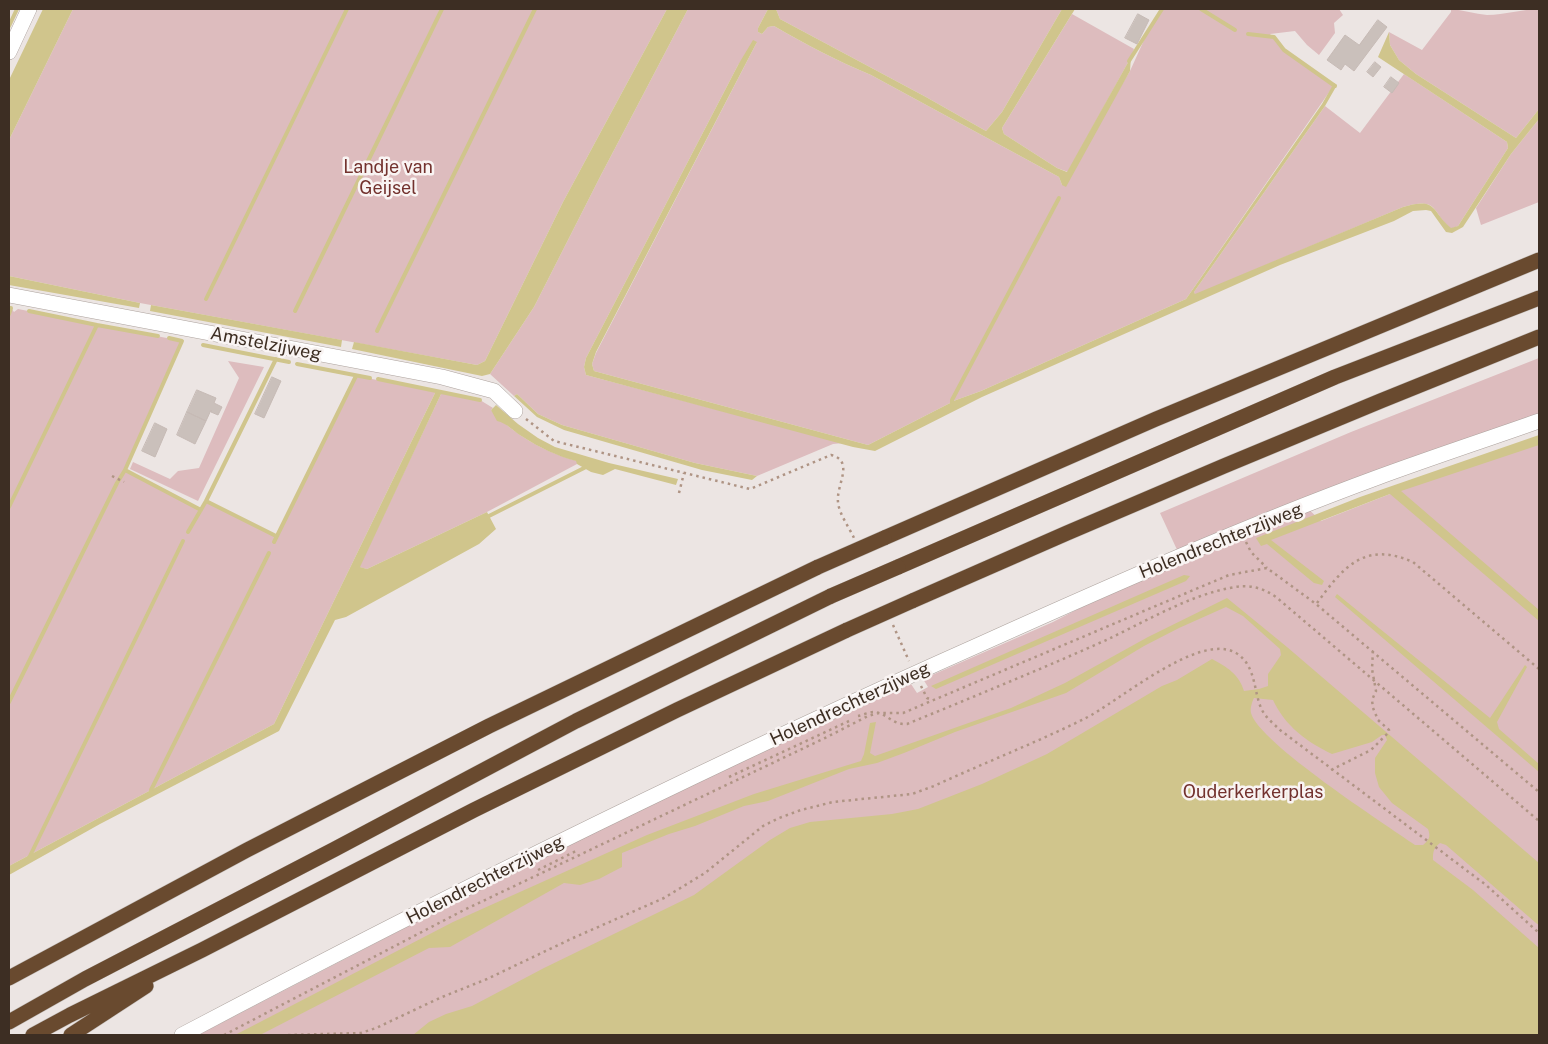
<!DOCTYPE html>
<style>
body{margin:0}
#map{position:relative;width:1548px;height:1044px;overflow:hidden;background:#ece5e3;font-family:"Public Sans",sans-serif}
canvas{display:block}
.frame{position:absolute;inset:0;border:10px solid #3d2e23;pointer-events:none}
</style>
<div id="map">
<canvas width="1548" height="1044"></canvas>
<div class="frame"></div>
</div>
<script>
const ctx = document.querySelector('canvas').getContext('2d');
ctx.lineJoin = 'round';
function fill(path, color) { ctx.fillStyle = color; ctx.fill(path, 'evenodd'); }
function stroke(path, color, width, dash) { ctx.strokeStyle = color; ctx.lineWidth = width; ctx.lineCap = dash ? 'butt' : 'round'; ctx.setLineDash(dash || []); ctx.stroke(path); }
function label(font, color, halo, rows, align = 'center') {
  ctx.font = font + ' "Public Sans",sans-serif'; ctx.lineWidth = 5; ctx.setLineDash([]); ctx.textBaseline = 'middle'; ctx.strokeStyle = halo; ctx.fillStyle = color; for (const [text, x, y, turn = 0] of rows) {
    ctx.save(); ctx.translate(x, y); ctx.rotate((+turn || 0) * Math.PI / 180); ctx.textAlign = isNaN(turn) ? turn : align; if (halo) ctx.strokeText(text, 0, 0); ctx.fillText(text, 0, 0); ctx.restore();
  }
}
const green = new Path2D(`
 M73 9H667L563 202 485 361 477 365 140 303 9 276V140Z
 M688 9H768L758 28V32L762 34 768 27 774 26C805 44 837 61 871 75L1059 177 1062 185 1130 71 1150 27 1160 9H1339L1343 15 1334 23 1335 33 1319 55 1307 45 1295 31 1270 34 1289 55 1332 85V88L1186 299 981 391 956 400 868 445 594 371 592 364 596 353 757 42 738 65 586 358 584 367 586 375 843 443 833 444 757 476 695 463 562 425 538 414 517 394 514 396 490 374 534 307 601 175Z
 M776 9H1062L1002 112 986 131 926 97 780 19Z
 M1451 9C1463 10 1475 14 1487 15 1505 15 1522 9 1539 9V109L1516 138 1416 74 1399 60 1390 45 1389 32 1422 50 1451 12Z
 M1072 14 1134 49 1131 57 1068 172 1057 168 1004 134 1002 128Z
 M1404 74 1507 142 1508 148 1458 226 1451 229C1430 210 1439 197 1403 207L1195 295 1194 292 1325 106 1360 133Z
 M1539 119V202L1481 225 1476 208 1511 154Z
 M11 308 14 312 18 309 182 341 126 470 201 510 206 501 276 536 356 376 436 391 274 724 9 866V314Z
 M1539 358V418L1303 504 1321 521 1390 494 1539 442V1035H198L511 873 779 743 911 684 917 693 928 687 923 679 1053 622 1193 549 1179 554 1160 513 1351 432Z
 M228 361 264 367 198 501 130 469 133 462 170 479 178 471 199 468 239 378Z
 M442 392 480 400 493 408 491 410C514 435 544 452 577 461V464L487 512 367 569 359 567Z`);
const water = new Path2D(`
 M43 9H73L9 140V80Z
 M667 9H688L601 175 534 307 490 374 482 376 352 349 354 342 477 365 485 361 563 202Z
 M768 9H776L780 19 926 97 986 131 1002 112 1062 9H1075L1002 128 1004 134 1057 168 1067 172 1131 57 1130 71 1066 187 1062 185 1059 177 871 75C837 61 805 44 774 26L768 27 762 34 758 32V28Z
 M1389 32 1390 45 1399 60 1416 74 1516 138 1539 109V119L1511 154 1463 227 1452 233 1446 232 1431 211 1426 210 1413 211 1394 221 1280 265 982 397 875 451 853 447 586 375 584 367 586 358 738 65 753 40 757 42 596 352 592 364 594 371 868 445 956 400 981 391 1186 299 1322 104 1334 83 1337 85 1325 106 1194 292 1195 294 1403 207C1438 197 1430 210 1451 228L1458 226 1508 148 1507 142 1378 57Z
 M9 276 140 303 139 308 9 285Z
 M151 305 342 340 341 347 150 311Z
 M436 391 442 392 360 567 367 569 487 512 496 529 479 544 346 617 335 620 279 731 100 824 9 875V866L274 724Z
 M517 394 538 414 562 425 695 463 757 476 752 480 702 470 564 430 537 417 514 396Z
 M496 405 518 424 538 438 555 447 609 463 678 479 676 485 615 469 603 475 591 472 577 464 576 461C557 456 540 448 523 437 514 432 507 423 497 421L491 410Z
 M1539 435V445L1401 491 1539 610V621L1390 494 1271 540 1324 581 1322 585 1314 583 1267 544 1261 546 1256 538 1360 497Z
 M1184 575 1190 576 1186 581 936 689 931 686Z
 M1337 594 1490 718 1525 665 1527 667 1497 722 1499 729 1539 764V772L1335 597Z
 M1227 598 1287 647 1539 863V925L1536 923 1446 845 1440 843C1433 848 1433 853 1433 860L1473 890 1539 948V1035H413L429 1022 446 1014 472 1006 544 968 694 895 770 840 790 828 810 822 892 814 918 809 982 784 1047 754 1162 686 1177 680 1212 659C1227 667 1239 674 1244 691L1259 689 1268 686V674L1281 655 1280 649 1243 616 1226 607 1179 628 1144 646 1066 693 955 732 904 753 877 763 849 769 768 801 744 806 695 826 669 834 622 853V867L599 879 580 885 564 883 450 947 429 948 260 1035H235L453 922 647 835 754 794 861 761 864 754 870 723 876 722 870 753 875 756 1011 708 1065 683 1148 637ZM1254 698 1273 700C1285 726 1307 742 1332 754L1372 742 1382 735H1385L1387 740 1375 758V773L1379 787 1392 803 1428 829C1431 837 1429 840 1423 845H1415C1385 824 1259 743 1251 713 1250 708 1252 702 1254 698Z`);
const stream = new Path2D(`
 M1201 9 1235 30
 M9 26 17 9
 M1248 34 1274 37 1284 50 1335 86
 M1129 61 1162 9
 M206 299 347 9
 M9 308H11L9 314
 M295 311 442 9
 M97 325 158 336
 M377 331 535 9
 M203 345 289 362
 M297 364 370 378
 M378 379 480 400
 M952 407V400L1059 198
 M125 470 201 510
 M206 501 276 536
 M9 507 97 325 29 311
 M485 518 588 466
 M188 532 206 501 276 359
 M274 542 356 376
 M9 702 117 483 125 470 182 341 169 338
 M151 790 269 553
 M29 858 183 541`);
const building = new Path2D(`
 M1138 14 1149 20 1137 44 1125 38Z
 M1378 20 1387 27 1354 71 1345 64 1341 70 1327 60 1345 35 1359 45Z
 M1375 62 1381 67 1373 77 1367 72Z
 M1391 77 1399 83 1392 93 1384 87Z
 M272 377 281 381 264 418 255 414Z
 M197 390 216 398 214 403 222 407 218 415 211 412V410L206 421 187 412Z
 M187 412 206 421 195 444 177 435Z
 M155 423 167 429 155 457 142 451Z`);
const path = new Path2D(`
 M526 419 554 441 750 489 831 455C855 461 836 485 838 502 839 514 849 527 854 538
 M112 476 124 482
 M679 493 684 473
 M1246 542 1251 552 1267 568
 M1317 603C1344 566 1365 541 1413 562L1539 669
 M893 625 909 661
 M921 686 927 698 932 700
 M858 716C863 715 869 712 874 712 887 713 892 725 907 724 973 697 1039 670 1104 641 1143 623 1187 596 1230 588 1247 584 1262 587 1276 597L1539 821
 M1331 770 1371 750 1389 732V730L1378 720 1373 708 1372 700 1376 691 1372 669 1373 650
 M729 777 849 721
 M538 870 576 851
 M224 1035 464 910 825 738 868 716 879 713H903L1229 575 1267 568 1316 604 1539 792
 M288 1035 361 1033 376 1028 442 997 487 979 573 938 664 898 705 873 763 826 779 818 801 810 833 802 912 794 934 786C984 763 1035 743 1084 719 1117 703 1199 631 1236 653 1257 666 1253 692 1262 710 1266 718 1274 724 1280 730L1486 885 1539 933`);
const minor = new Path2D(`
 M9 52 29 9
 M9 295 442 377 494 391 515 411
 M182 1035C445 896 711 764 983 643 1112 585 1243 527 1376 478 1430 458 1485 440 1539 421`);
const highway = new Path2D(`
 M884 538 1156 419 1539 260
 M898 567 1335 377 1539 298
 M912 601C1119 509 1328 421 1539 337
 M9 978 247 850 489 726 818 567
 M9 1022 85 979 335 849 576 721 831 596
 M33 1035 70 1015 202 950 474 810 677 710 847 630
 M71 1035 146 986`);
const highwayBridge = new Path2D(`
 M818 567 884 538
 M831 596 898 567
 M847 630 912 601`);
const parkNames = [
 ["Landje van",388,167],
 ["Geijsel",388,188],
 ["Ouderkerkerplas",1253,792]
];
const streetNames = [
 ["Amstelzijweg",266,344,11],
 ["Holendrechterzijweg",1221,541,-22],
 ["Holendrechterzijweg",850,704,-25],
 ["Holendrechterzijweg",485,880,-27]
];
fill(green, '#ddbcbe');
fill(water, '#d0c58c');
stroke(stream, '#d0c58c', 4);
fill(building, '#cac0bb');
stroke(building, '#c6bab5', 1);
stroke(minor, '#ada39e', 16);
stroke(highway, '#c5c0bd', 16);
stroke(path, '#af9484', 2.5, [2.5, 4]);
stroke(minor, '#fff', 15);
stroke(highway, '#694a2f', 15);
stroke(highwayBridge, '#c5c0bd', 16, []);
stroke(highwayBridge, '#694a2f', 15);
label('18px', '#73322e', '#f9f4f3', parkNames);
label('18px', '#3d2e23', '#f9f4f3', streetNames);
</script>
